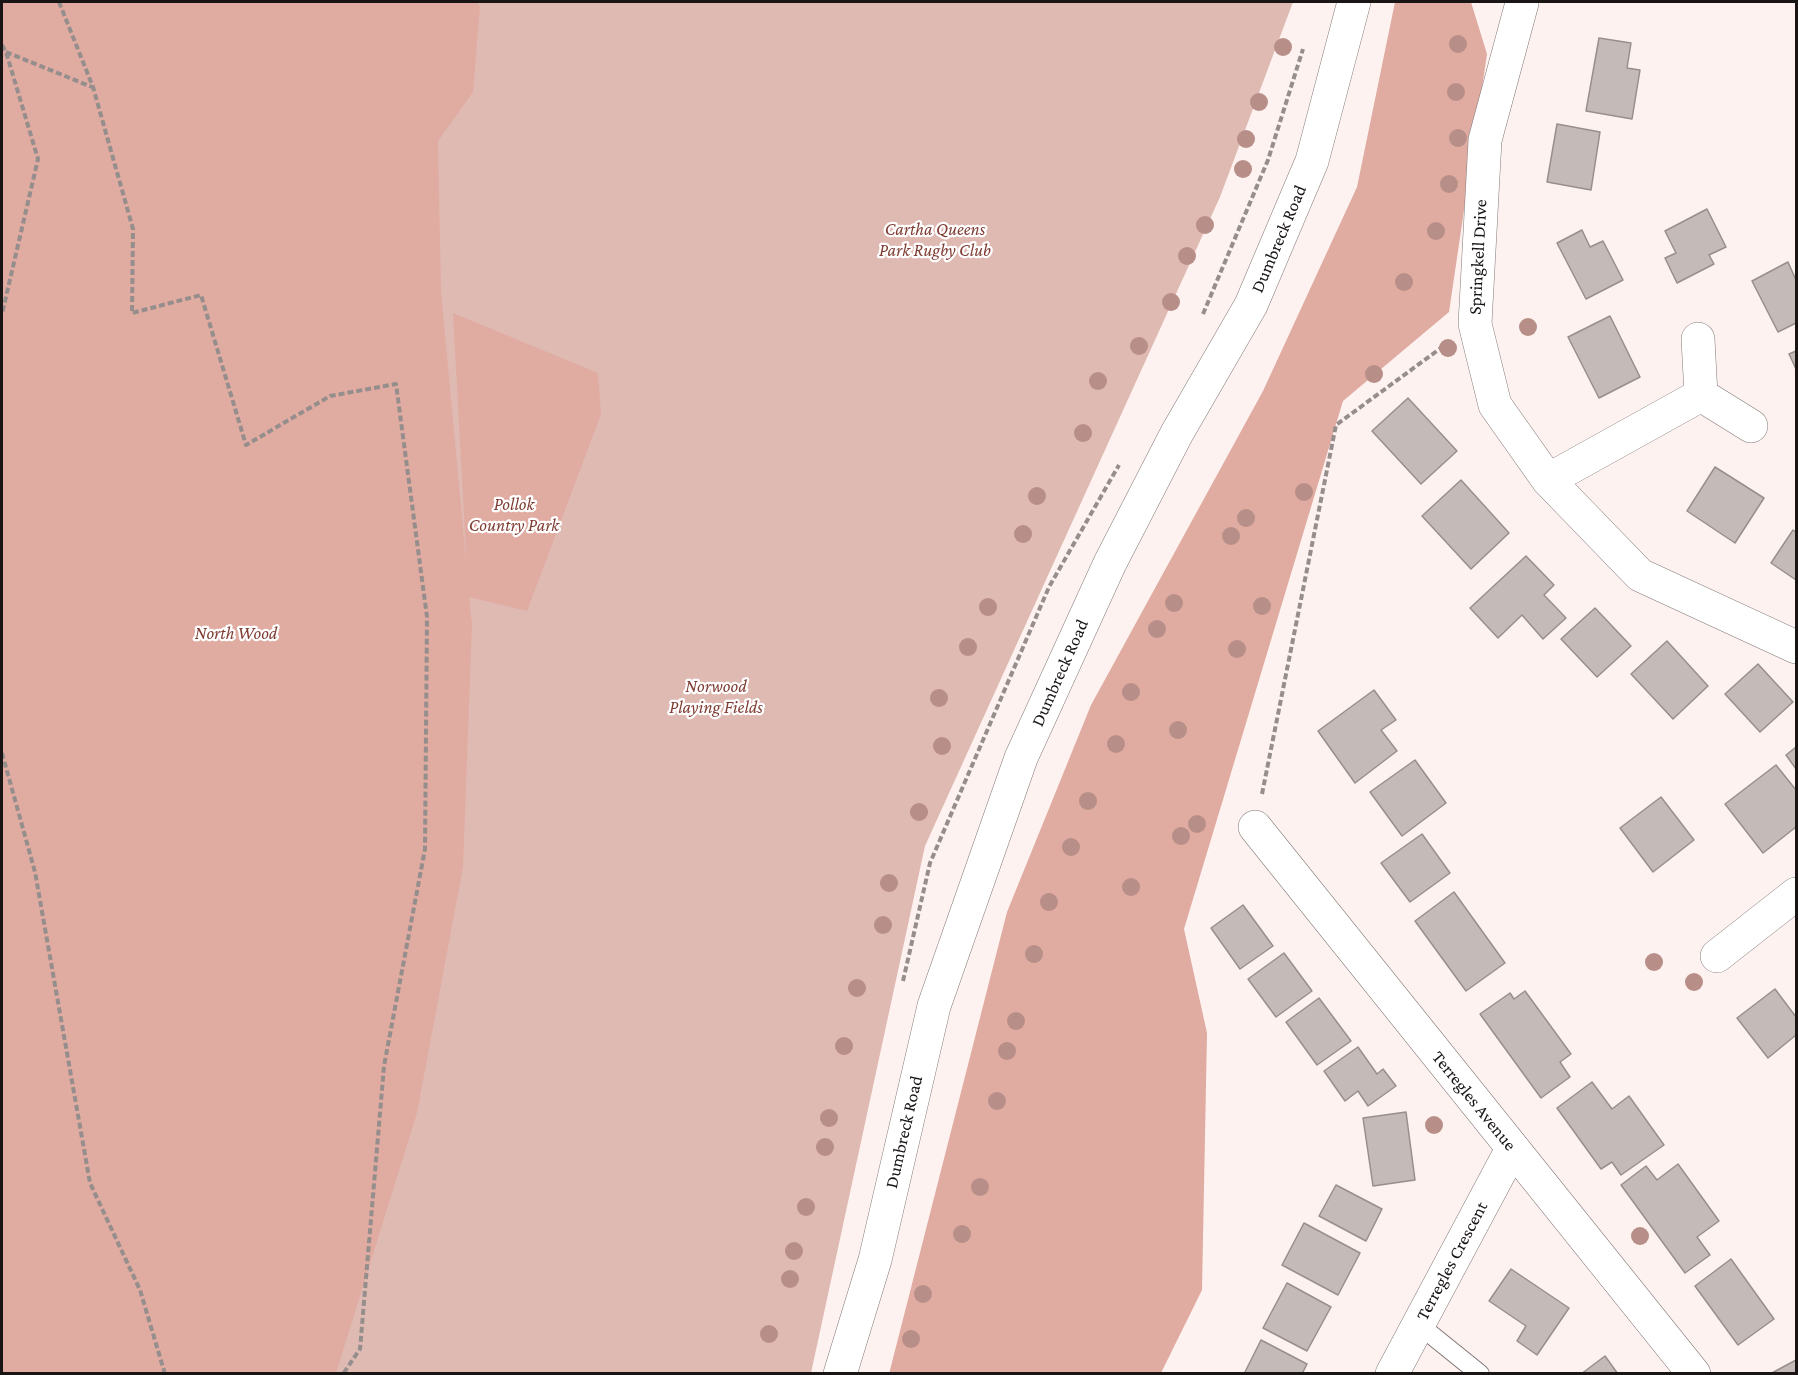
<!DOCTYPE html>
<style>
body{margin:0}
#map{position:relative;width:1798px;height:1375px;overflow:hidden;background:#fdf2f0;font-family:"Crimson Pro",serif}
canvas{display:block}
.frame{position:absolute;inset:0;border:3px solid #181514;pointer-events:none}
</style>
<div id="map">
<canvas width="1798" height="1375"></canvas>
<div class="frame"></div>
</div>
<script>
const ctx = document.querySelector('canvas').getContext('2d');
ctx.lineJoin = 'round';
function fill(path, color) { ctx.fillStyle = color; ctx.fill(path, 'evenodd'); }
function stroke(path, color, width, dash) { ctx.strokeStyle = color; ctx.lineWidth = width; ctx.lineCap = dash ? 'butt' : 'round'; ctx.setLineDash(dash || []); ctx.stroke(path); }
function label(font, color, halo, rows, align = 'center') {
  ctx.font = font + ' "Crimson Pro",serif'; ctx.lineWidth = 4.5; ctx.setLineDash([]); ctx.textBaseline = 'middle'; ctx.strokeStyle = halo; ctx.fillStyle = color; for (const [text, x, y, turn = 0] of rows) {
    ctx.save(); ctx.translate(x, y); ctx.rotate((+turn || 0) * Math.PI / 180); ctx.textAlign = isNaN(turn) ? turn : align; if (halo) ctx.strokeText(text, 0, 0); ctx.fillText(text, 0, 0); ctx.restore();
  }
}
const green = new Path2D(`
 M2 2H1293L1220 197 925 846 811 1373 2 1374Z`);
const forest = new Path2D(`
 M2 2H477L480 7 473 92 438 141 441 291 467 571 453 313 598 373 601 414 527 611 469 597 472 624 463 867 417 1113 336 1373H2Z
 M1395 2H1471L1487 54 1449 312 1343 401 1184 929 1207 1033 1202 1290 1161 1373 889 1374 1007 912 1091 705 1263 391 1357 187Z`);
const building = new Path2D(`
 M1599 38 1631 43 1627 68 1640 70 1632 119 1586 111Z
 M1557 124 1600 132 1591 190 1547 182Z
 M1707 209 1726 247 1709 255 1714 264 1677 283 1665 258 1676 253 1665 231Z
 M1582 230 1590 247 1603 241 1623 280 1586 299 1557 243Z
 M1788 262 1796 280V323L1778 332 1752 281Z
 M1610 316 1640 377 1599 398 1568 337Z
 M1796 351V369L1789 354Z
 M1408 398 1457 451 1421 484 1372 431Z
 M1715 467 1764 498 1735 543 1687 511Z
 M1461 480 1509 533 1471 569 1422 516Z
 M1793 530 1796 532V580L1771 563Z
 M1526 556 1554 585 1544 595 1566 618 1543 639 1522 615 1498 638 1470 608Z
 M1595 608 1631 646 1597 677 1561 639Z
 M1667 641 1708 686 1673 719 1631 674Z
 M1758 664 1793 702 1760 732 1725 694Z
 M1374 690 1396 720 1381 730 1397 751 1355 783 1318 731Z
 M1796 747V769L1786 755Z
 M1415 760 1446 803 1402 836 1370 792Z
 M1776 765 1796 790V827L1763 853 1725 804Z
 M1661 797 1694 840 1653 872 1620 828Z
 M1422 834 1450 873 1410 902 1381 863Z
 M1454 892 1505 963 1466 991 1415 921Z
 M1243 905 1273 946 1240 969 1211 928Z
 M1284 953 1312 991 1276 1017 1248 979Z
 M1775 989 1796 1017V1035L1768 1058 1737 1018Z
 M1525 991 1571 1054 1560 1062 1570 1077 1541 1098 1480 1014 1510 993 1514 999Z
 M1319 998 1351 1041 1317 1065 1286 1022Z
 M1358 1047 1377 1074 1383 1069 1396 1086 1368 1106 1358 1091 1345 1101 1324 1071Z
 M1592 1082 1612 1109 1629 1096 1664 1145 1621 1175 1612 1162 1601 1169 1557 1108Z
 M1406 1112 1415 1180 1373 1186 1363 1118Z
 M1678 1164 1719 1221 1697 1237 1710 1255 1685 1273 1621 1185 1646 1166 1657 1180Z
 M1336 1185 1382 1209 1366 1241 1319 1216Z
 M1304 1223 1360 1253 1338 1295 1282 1265Z
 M1731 1259 1774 1319 1738 1345 1695 1286Z
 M1511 1269 1569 1308 1537 1355 1517 1341 1526 1326 1489 1301Z
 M1287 1283 1331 1307 1307 1351 1263 1328Z
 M1261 1340 1307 1364 1302 1374H1244Z
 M1605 1356 1618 1374H1581Z
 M1796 1360V1374H1770Z`);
const path = new Path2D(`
 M59 2 93 87 133 229 132 313 201 295 246 445 330 396 396 384 427 617 425 849 384 1066 360 1349 343 1374
 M2 45 6 52 38 159 2 314
 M6 52 92 87
 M1203 314 1268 160 1303 49
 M2 753 35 872 90 1183 140 1290 165 1374
 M1262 794 1336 425 1445 345
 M903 981 930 863 1049 587 1119 465`);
const service = new Path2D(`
 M1418 1324 1480 1374`);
const minor = new Path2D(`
 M1522 3 1485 140 1475 324 1495 405 1548 480 1640 575 1796 647
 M1698 339 1701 395 1751 426
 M1548 480 1701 395
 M1255 827 1694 1374
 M1717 956 1796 894
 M1392 1374 1512 1149`);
const secondary = new Path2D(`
 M840 1374 875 1260 934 1006 1021 758 1110 563 1177 433 1251 305 1312 161 1354 2`);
const trees = [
 [1458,44],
 [1283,47],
 [1456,92],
 [1259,102],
 [1458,138],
 [1246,139],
 [1243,169],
 [1449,184],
 [1205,225],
 [1436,231],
 [1187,256],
 [1404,282],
 [1171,302],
 [1528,327],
 [1139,346],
 [1448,348],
 [1374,374],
 [1098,381],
 [1083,433],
 [1304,492],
 [1037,496],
 [1246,518],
 [1023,534],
 [1231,536],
 [1174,603],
 [1262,606],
 [988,607],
 [1157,629],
 [968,647],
 [1237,649],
 [1131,692],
 [939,698],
 [1178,730],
 [1116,744],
 [942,746],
 [1088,801],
 [919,812],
 [1197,824],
 [1181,836],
 [1071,847],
 [889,883],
 [1131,887],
 [1049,902],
 [883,925],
 [1034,954],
 [1654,962],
 [1694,982],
 [857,988],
 [1016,1021],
 [844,1046],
 [1007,1051],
 [997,1101],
 [829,1118],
 [1434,1125],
 [825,1147],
 [980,1187],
 [806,1207],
 [962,1234],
 [1640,1236],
 [794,1251],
 [790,1279],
 [923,1294],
 [769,1334],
 [911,1339]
];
const parkNames = [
 ["Cartha Queens",935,229],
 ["Park Rugby Club",935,250],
 ["Pollok",514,504],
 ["Country Park",514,525],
 ["North Wood",236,633],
 ["Norwood",716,686],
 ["Playing Fields",716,707]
];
const streetNames = [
 ["Dumbreck Road",1279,239,-67],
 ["Springkell Drive",1478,257,-87],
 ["Dumbreck Road",1060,673,-66],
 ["Terregles Avenue",1474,1101,51],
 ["Dumbreck Road",904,1132,-77],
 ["Terregles Crescent",1452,1261,-62]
];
fill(green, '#dfbab3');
fill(forest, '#e0aba1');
fill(building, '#c4bab8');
stroke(building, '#988f8d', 1.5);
stroke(service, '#827977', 20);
stroke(minor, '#827977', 34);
stroke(secondary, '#827977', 34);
stroke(path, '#958e8c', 4, [6, 3]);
stroke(service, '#fff', 18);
stroke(minor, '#fff', 33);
stroke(secondary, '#fff', 33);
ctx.fillStyle = '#b88e88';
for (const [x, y] of trees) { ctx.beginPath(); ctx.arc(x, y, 9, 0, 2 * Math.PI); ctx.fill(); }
label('italic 18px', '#7f3d33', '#fff', parkNames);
label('18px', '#181514', '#fff', streetNames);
</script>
